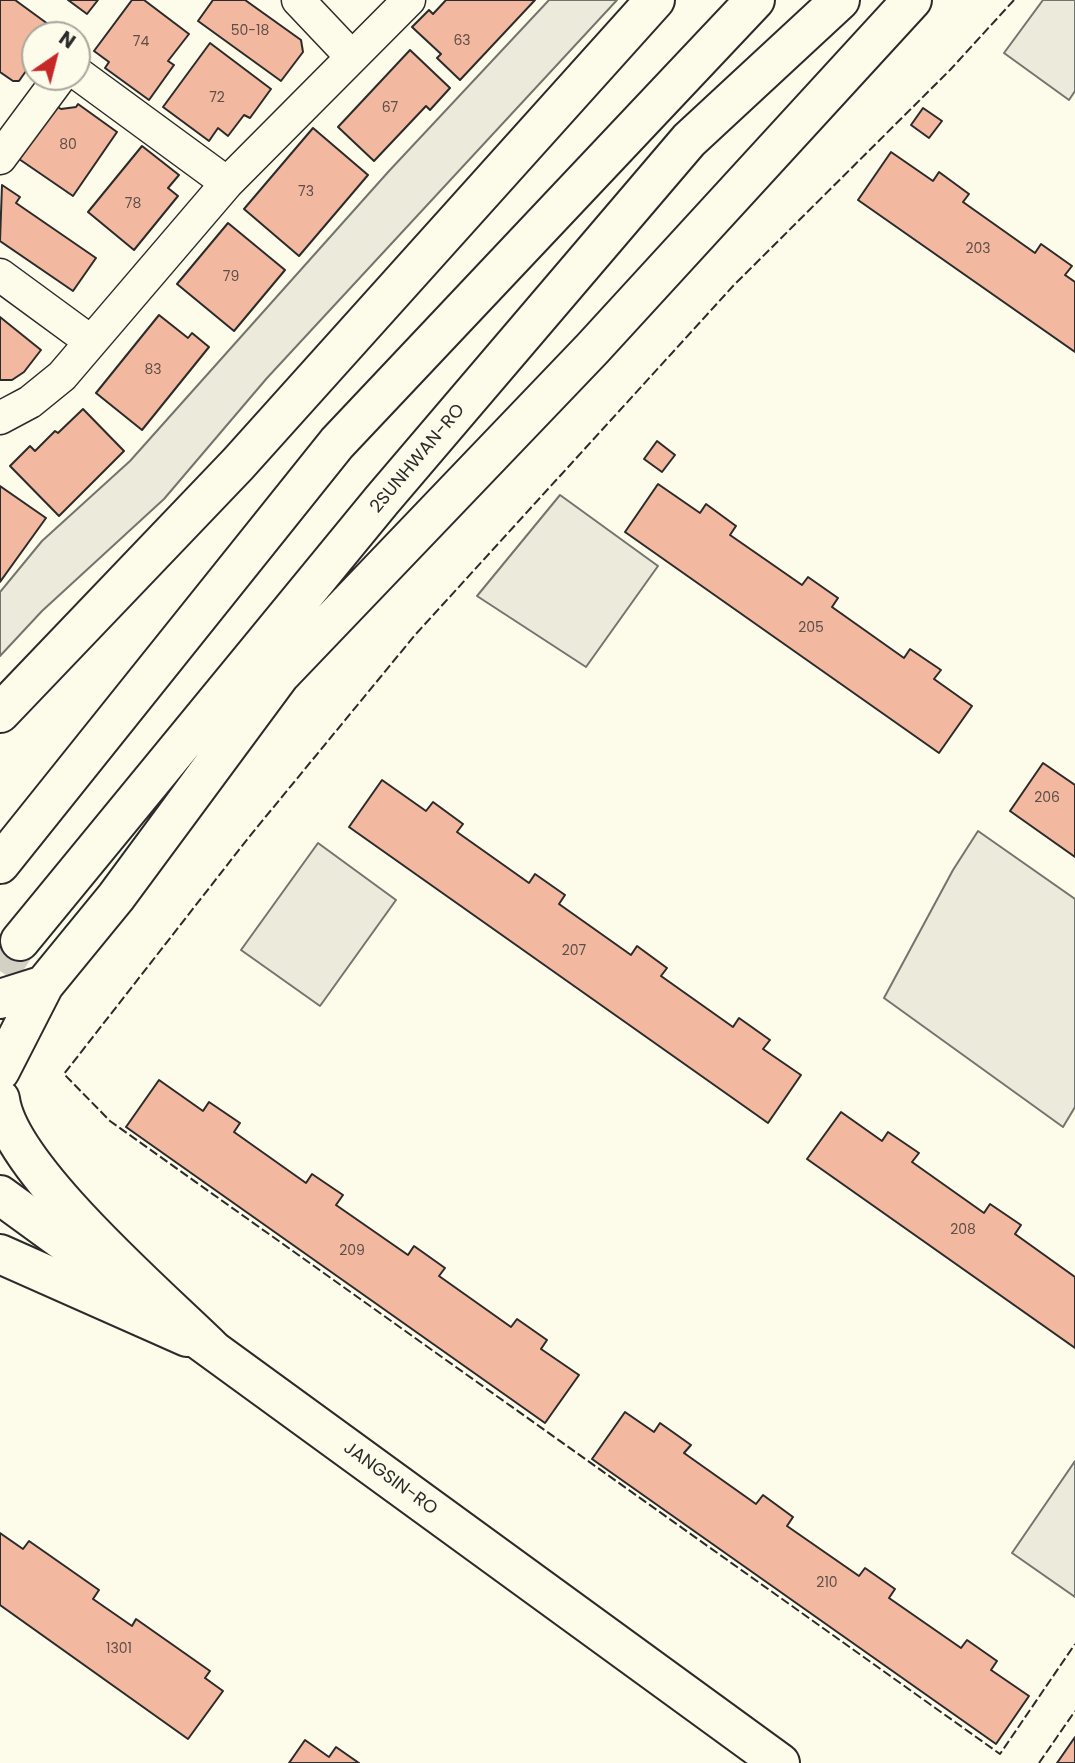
<!DOCTYPE html>
<style>
body{margin:0}
#map{position:relative;width:1075px;height:1763px;overflow:hidden;background:#fdfbea;font-family:Poppins,sans-serif}
canvas{display:block}
.north{position:absolute;left:21px;top:21px;width:70px;height:70px;box-sizing:border-box;background:#fdfbea;border:2px solid #a9a89e;border-radius:50%;rotate:35deg;font-size:19px;font-weight:700;line-height:28px;text-align:center;color:#2b2b2b}
.north::after{content:'';display:block;margin:auto;width:24px;height:32px;background:#c62828;clip-path:polygon(50% 0,100% 100%,50% 72%,0 100%)}
</style>
<div id="map">
<canvas width="1075" height="1763"></canvas>
<div class="north">N</div>
</div>
<script>
const ctx = document.querySelector('canvas').getContext('2d');
ctx.lineJoin = 'round';
function fill(path, color) { ctx.fillStyle = color; ctx.fill(path, 'evenodd'); }
function stroke(path, color, width, dash) { ctx.strokeStyle = color; ctx.lineWidth = width; ctx.lineCap = dash ? 'butt' : 'round'; ctx.setLineDash(dash || []); ctx.stroke(path); }
function label(font, color, halo, rows, align = 'center') {
  ctx.font = font + ' Poppins,sans-serif'; ctx.lineWidth = 5; ctx.setLineDash([]); ctx.textBaseline = 'middle'; ctx.strokeStyle = halo; ctx.fillStyle = color; for (const [text, x, y, turn = 0] of rows) {
    ctx.save(); ctx.translate(x, y); ctx.rotate((+turn || 0) * Math.PI / 180); ctx.textAlign = isNaN(turn) ? turn : align; if (halo) ctx.strokeText(text, 0, 0); ctx.fillText(text, 0, 0); ctx.restore();
  }
}
const green = new Path2D(`
 M549 0H617L267 378 164 499 42 611 0 656V592L42 541 130 461 389 171Z
 M1043 0H1075V91L1069 100 1004 53Z
 M560 495 658 566 586 667 477 596Z
 M978 831 1075 899V1107L1063 1127 884 998 953 870Z
 M318 843 396 900 320 1006 241 950Z
 M1075 1461V1597L1012 1553Z`);
const building = new Path2D(`
 M0 0H15L52 27 46 35H35V58L19 81H13L0 72Z
 M68 0H98L87 14Z
 M132 0H144L189 34 168 61 174 65 149 100 105 68 109 62 94 51Z
 M213 0H245L301 40 303 52 281 81 198 21Z
 M446 0H535L460 80 437 58 441 54 412 27 429 10 433 14Z
 M210 43 271 89 250 118 244 115 228 136 218 128 209 141 163 107Z
 M410 50 450 88 430 110 426 106 374 161 338 127Z
 M78 104 117 132 73 196 19 159 56 106 61 109 76 107Z
 M923 108 942 121 929 138 911 125Z
 M313 128 368 175 299 256 244 209Z
 M142 146 179 175 168 188 178 196 134 250 88 212Z
 M891 152 933 181 939 172 969 194 963 202 1035 253 1041 244 1072 266 1065 275 1075 282V352L858 200Z
 M2 185 20 197 16 203 96 258 73 291 0 241Z
 M228 223 285 270 234 331 177 284Z
 M159 315 188 338 192 333 209 347 142 430 96 393Z
 M0 317 41 350 24 372 12 380H0Z
 M83 409 124 451 59 516 10 466 30 446 35 451 55 431 58 433Z
 M657 441 675 455 662 472 644 459Z
 M658 484 700 513 706 504 736 526 730 535 802 585 808 577 838 598 832 607 904 658 910 649 941 670 934 679 972 706 939 753 625 532Z
 M0 486 46 518 0 582Z
 M1043 763 1075 785V857L1010 811Z
 M382 780 426 811 433 802 463 824 457 832 529 883 535 874 565 895 559 904 631 955 637 946 667 968 661 976 733 1027 739 1018 770 1040 763 1049 801 1075 768 1123 349 827Z
 M159 1080 203 1111 209 1102 240 1123 234 1132 306 1183 312 1174 343 1195 336 1205 408 1255 414 1246 445 1268 439 1276 511 1327 517 1319 547 1340 541 1349 579 1375 545 1423 126 1127Z
 M841 1112 882 1141 888 1132 919 1153 912 1162 984 1213 990 1204 1021 1225 1015 1234 1075 1277V1348L807 1159Z
 M625 1412 654 1432 660 1423 691 1445 684 1453 756 1504 763 1495 793 1517 787 1526 859 1576 865 1568 895 1589 889 1598 961 1648 967 1640 997 1661 991 1670 1029 1696 996 1744 592 1459Z
 M0 1533 23 1549 29 1541 99 1590 93 1599 132 1626 136 1619 210 1671 205 1678 223 1691 188 1739 0 1605Z
 M1075 1737V1763H1057Z
 M305 1740 329 1757 336 1747 359 1763H289Z`);
const highwayTunnel = new Path2D(`
 M0 971 20 941`);
const street = new Path2D(`
 M298 0 351 56
 M77 73 227 183
 M0 158 60 77
 M0 275 90 341
 M0 418 30 402 62 376 227 183 409 0`);
const secondary = new Path2D(`
 M0 1195 780 1763`);
const highway = new Path2D(`
 M0 713 238 464 655 0
 M0 864 337 443 755 0
 M20 941 382 500 689 140 840 0
 M0 999 44 985
 M0 1071 44 985 116 897 280 675 592 349 912 0
 M0 1099C9 1168 158 1296 211 1348
 M0 1254 187 1337`);
const fence = new Path2D(`
 M1014 0 950 70 734 285 415 635 249 837 64 1074 110 1121 1000 1754 1075 1644
 M1039 1763 1075 1711`);
const numberNames = [
 ["50-18",250,31],
 ["63",462,41],
 ["74",141,42],
 ["72",217,98],
 ["67",390,108],
 ["80",68,145],
 ["73",306,192],
 ["78",133,204],
 ["203",978,249],
 ["79",231,277],
 ["83",153,370],
 ["205",811,628],
 ["206",1047,798],
 ["207",574,951],
 ["208",963,1230],
 ["209",352,1251],
 ["210",827,1583],
 ["1301",119,1649]
];
const streetNames = [
 ["2SUNHWAN-RO",418,459,-50],
 ["JANGSIN-RO",390,1479,36]
];
fill(green, '#ecebdb');
stroke(green, '#74746e', 2);
fill(building, '#f2b8a0');
stroke(building, '#2b2b2b', 2);
stroke(highwayTunnel, '#d3d1c4', 38, [38, 19]);
stroke(street, '#2b2b2b', 35);
stroke(secondary, '#2b2b2b', 42);
stroke(highway, '#2b2b2b', 42);
stroke(street, '#fdfbea', 32);
stroke(secondary, '#fdfbea', 38);
stroke(highway, '#fdfbea', 38);
stroke(fence, '#2b2b2b', 2, [9, 3.5]);
label('14px', '#5d4e48', null, numberNames);
label('18px', '#2b2b2b', '#fdfbea', streetNames);
</script>
